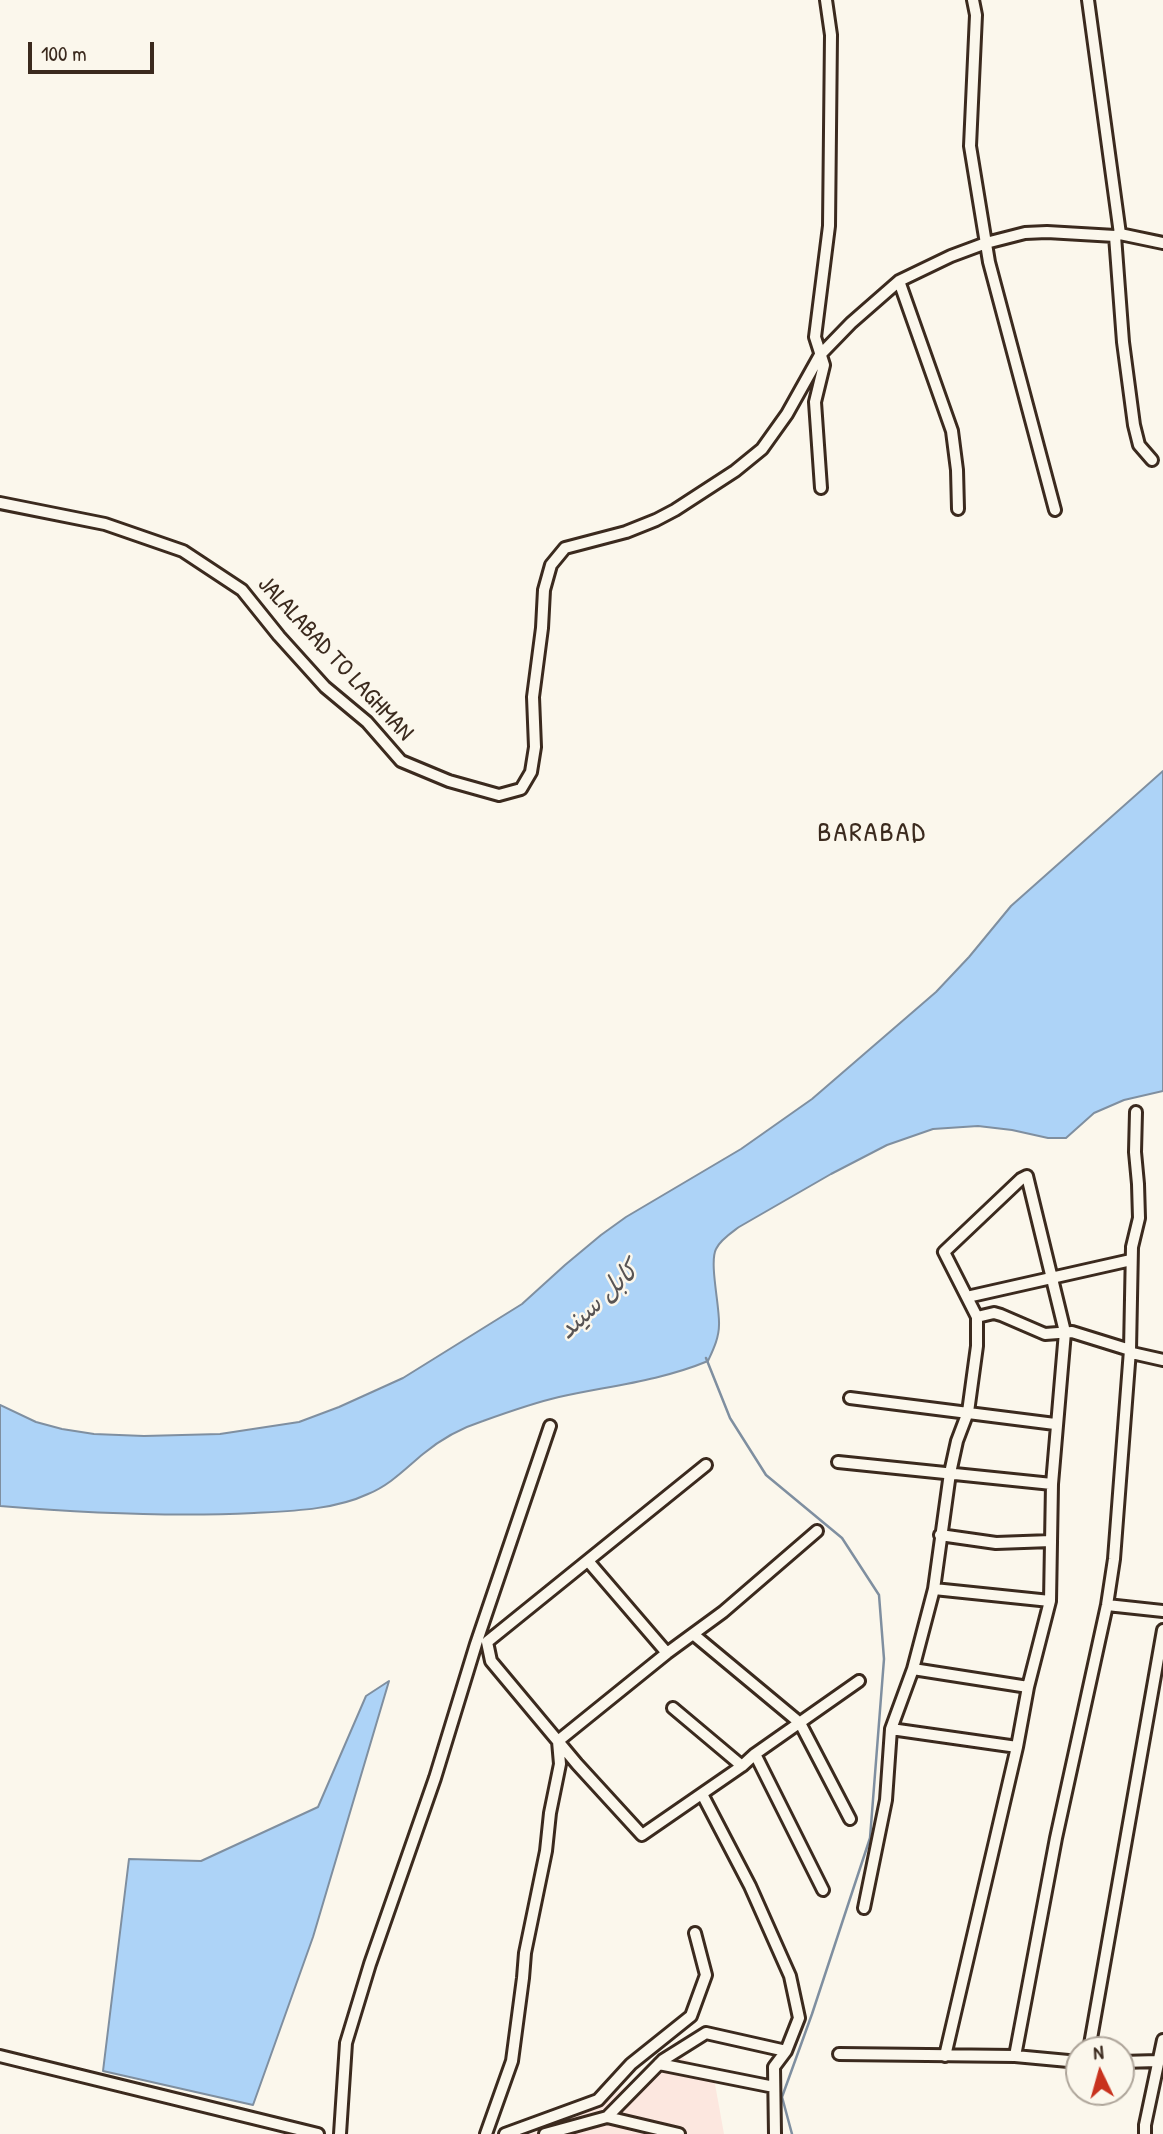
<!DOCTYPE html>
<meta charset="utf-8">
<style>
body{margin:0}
#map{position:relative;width:1163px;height:2134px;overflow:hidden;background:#fbf7ec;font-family:"Patrick Hand",sans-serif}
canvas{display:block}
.north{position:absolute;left:1065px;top:2036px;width:70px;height:70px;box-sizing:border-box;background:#fbf7ec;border:2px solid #aea59a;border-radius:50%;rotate:355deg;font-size:19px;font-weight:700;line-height:28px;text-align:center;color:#3b2a1e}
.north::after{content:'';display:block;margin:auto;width:24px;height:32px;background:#c8321e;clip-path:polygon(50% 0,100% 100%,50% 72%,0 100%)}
.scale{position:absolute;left:28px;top:42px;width:126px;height:32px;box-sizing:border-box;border:4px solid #3b2a1e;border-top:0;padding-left:9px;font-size:21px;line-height:24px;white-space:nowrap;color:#3b2a1e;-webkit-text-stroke:5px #fbf7ec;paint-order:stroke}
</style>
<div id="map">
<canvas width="1163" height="2134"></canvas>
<div class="north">N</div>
<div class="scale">100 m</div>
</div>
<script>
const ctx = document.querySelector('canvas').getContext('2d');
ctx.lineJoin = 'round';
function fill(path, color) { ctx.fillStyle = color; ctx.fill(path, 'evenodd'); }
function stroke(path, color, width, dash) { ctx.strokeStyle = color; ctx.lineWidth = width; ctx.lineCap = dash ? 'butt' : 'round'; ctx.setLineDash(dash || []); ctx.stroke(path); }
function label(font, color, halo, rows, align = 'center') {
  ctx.font = font + ' "Patrick Hand","Playpen Sans Arabic",sans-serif'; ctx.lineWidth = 5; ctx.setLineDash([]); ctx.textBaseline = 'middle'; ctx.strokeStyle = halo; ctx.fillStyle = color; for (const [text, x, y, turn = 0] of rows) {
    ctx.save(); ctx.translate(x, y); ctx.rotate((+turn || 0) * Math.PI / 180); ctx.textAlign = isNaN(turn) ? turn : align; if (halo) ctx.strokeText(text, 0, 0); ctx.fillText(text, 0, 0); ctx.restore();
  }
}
const built = new Path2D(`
 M675 2054 713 2073 724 2134H530L607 2099Z`);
const water = new Path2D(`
 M1163 771V1091L1124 1100 1094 1113 1066 1138H1048L1012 1130 978 1126 933 1129 887 1145 831 1174 739 1227C731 1233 720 1240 716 1249 709 1263 720 1307 719 1325 719 1338 713 1350 708 1361 660 1381 609 1386 559 1397 533 1403 508 1412 483 1421 461 1428 441 1439 423 1454 405 1469 390 1485 368 1494 334 1510 291 1511 254 1513 170 1517 84 1513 0 1506V1405L36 1422 62 1429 94 1434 144 1436 220 1434 299 1422 339 1407 403 1378 522 1304 565 1265 601 1235 626 1217 741 1149 812 1099 936 992 969 957 1011 906Z
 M389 1681 313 1937 253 2105 103 2071 129 1859 201 1861 318 1807 366 1696Z`);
const stream = new Path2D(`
 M706 1358 730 1418 766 1475 842 1538 879 1595 884 1659 870 1838 812 2014 782 2097 792 2134`);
const minor = new Path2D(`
 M973 0 976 15 970 146 989 262 1055 510
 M1088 0 1120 234
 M1115 236 1123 342 1134 425 1139 445 1152 460
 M899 281 952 431 957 470 958 509
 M821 488 815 402 824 365 815 337 829 226 831 35 826 0
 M0 503 105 524 183 551 242 590 279 636 325 687 367 722 401 761 449 781 499 795 521 789 531 772 535 747 533 697 542 628 544 590 551 565 565 548 626 532 656 520 675 510 735 471 762 449 787 414 820 355 851 323 899 281 951 256 986 243 1025 233 1047 232 1115 236 1120 234 1163 243
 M967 1297 1131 1260
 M977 1317 994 1313 1001 1315 1045 1334 1072 1332 1130 1350 1132 1353 1163 1360
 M850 1398 1055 1424
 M838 1462 1052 1484
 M706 1465 487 1642 491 1661 577 1764 642 1835 742 1766 755 1754 859 1681
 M940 1535 996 1543 1051 1541
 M588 1561 667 1653
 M934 1589 1050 1601
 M1107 1605 1163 1611
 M693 1634 800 1723 850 1819
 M913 1669 1028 1687
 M673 1708 742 1766
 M891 1729 1017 1747
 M755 1754 823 1890
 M702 1794 750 1886 790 1976 799 2018 786 2051 774 2067 775 2134
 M864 1908 886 1800 891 1729 913 1669 934 1589 950 1473 957 1441 968 1412 977 1346V1317L944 1252 1021 1179 1027 1176 1065 1332 1052 1484 1050 1601 1028 1687 1017 1747 945 2056
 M1089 2050 1163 1630
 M839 2054 1015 2056 1079 2062
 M0 2056 318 2134
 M1015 2056 1056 1838 1107 1605 1114 1559 1130 1350 1132 1247 1139 1218 1138 1184 1135 1152 1136 1112
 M1121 2062 1158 2061
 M659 2064 774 2087
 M607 2117 679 2134
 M340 2134 346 2043 370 1964 435 1778 476 1644 550 1426
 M486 2134 512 2061 523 1978 525 1953 546 1851 550 1813 560 1764 558 1741 667 1653 723 1612 817 1531
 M505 2134 598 2100 631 2064 691 2016 706 1975 695 1933
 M545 2134 607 2117 663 2060 706 2033 786 2051
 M1145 2134V2125L1163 2040`);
const streetNames = [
 ["JALALABAD TO LAGHMAN",335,659,47]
];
const waterNames = [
 ["کابل سيند",599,1301,-43]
];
const quarterNames = [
 ["BARABAD",872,834]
];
fill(built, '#fce7df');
fill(water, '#add3f7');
stroke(water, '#7f8fa0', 2);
stroke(stream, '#7f8fa0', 2.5);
stroke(minor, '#3b2a1e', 16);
stroke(minor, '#fbf7ec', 10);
label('24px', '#3b2a1e', '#fbf7ec', streetNames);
label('italic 26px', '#585454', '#fbf7ec', waterNames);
ctx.letterSpacing = '2px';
label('28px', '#3b2a1e', '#fbf7ec', quarterNames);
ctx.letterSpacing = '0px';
</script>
